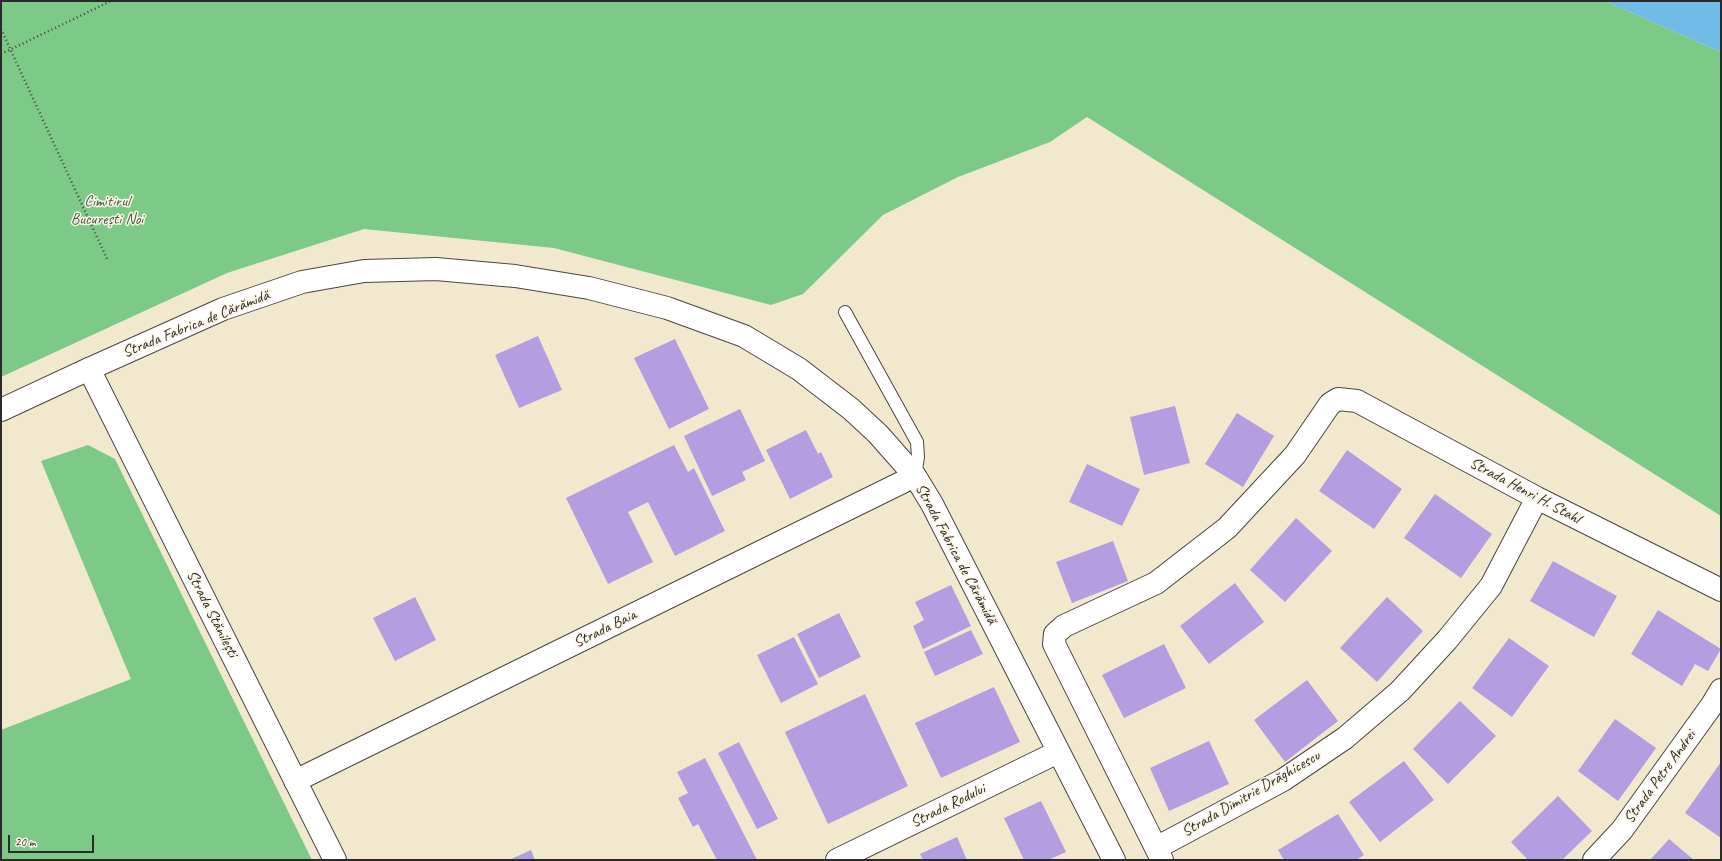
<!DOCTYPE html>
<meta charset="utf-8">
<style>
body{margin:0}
#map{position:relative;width:1722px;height:861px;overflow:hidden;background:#f2e8cd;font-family:Caveat,sans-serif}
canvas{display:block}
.frame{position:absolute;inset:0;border:2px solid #2b2b2b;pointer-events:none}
.scale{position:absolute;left:8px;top:835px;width:86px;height:18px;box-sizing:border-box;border:2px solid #2b2b2b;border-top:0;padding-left:5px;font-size:12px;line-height:14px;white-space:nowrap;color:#2b2b2b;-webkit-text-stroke:3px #fcf5e5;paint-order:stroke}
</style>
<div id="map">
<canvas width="1722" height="861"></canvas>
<div class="frame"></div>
<div class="scale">20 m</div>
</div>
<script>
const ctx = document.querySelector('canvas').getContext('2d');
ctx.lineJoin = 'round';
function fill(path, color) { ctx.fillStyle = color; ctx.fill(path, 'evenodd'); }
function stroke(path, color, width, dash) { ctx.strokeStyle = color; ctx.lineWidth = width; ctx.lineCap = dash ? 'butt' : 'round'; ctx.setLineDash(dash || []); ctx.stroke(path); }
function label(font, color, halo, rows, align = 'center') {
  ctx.font = font + ' Caveat,sans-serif'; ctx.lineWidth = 3; ctx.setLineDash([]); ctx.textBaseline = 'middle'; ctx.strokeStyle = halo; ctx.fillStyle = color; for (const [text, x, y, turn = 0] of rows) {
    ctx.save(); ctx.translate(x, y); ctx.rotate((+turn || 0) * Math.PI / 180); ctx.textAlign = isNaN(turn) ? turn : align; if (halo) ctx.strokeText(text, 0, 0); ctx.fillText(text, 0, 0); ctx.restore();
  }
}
const green = new Path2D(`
 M1 1H1605L1721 52V516L1087 117 1050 142 958 177 883 215 803 294 771 305 554 248 364 229 227 273 1 377Z
 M88 445 115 459 312 860H1V730L131 679 41 461Z`);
const water = new Path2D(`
 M1605 1H1721V52Z`);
const building = new Path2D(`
 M538 336 562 390 519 408 495 355Z
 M675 339 709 409 669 429 634 358Z
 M1175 406 1190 463 1144 475 1130 417Z
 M740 409 765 461 742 472 746 480 712 496 684 436Z
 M1237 413 1274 436 1243 487 1205 464Z
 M806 430 818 454 821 452 833 477 790 499 766 450Z
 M674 445 688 472 694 468 725 531 675 556 648 502 628 512 653 562 608 584 566 498Z
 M1347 450 1402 489 1374 529 1319 491Z
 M1087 464 1140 489 1122 526 1069 502Z
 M1435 494 1492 534 1461 578 1404 538Z
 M1296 518 1332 551 1285 602 1250 570Z
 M1113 541 1128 581 1072 603 1056 562Z
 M1553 561 1617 596 1594 637 1530 601Z
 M1235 583 1264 622 1209 664 1180 626Z
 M951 585 971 626 923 649 913 626 924 620 915 602Z
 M415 597 436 640 395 661 373 618Z
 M1387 597 1423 631 1377 682 1340 648Z
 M1658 610 1721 649 1708 671 1695 664 1682 686 1631 654Z
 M839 613 861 657 819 678 797 634Z
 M971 630 983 654 935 676 924 652Z
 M794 637 818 684 781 703 757 655Z
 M1509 638 1549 666 1512 717 1472 688Z
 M1164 644 1186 688 1124 718 1102 675Z
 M1307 680 1338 721 1285 762 1254 720Z
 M994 687 1020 742 941 778 915 723Z
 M865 694 908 786 828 824 785 732Z
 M1460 701 1496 736 1448 784 1413 749Z
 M1615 719 1656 748 1618 801 1578 771Z
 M1209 741 1229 784 1169 811 1150 768Z
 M739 742 778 819 757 829 718 753Z
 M705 758 757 860H717L698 824 693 827 678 798 688 793 677 772Z
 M1404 761 1434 800 1380 842 1349 802Z
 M1721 762V838L1685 813Z
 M1558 796 1592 831 1562 860H1528L1511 842Z
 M1041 801 1066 852 1048 860H1024L1004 818Z
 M1338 814 1364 855 1356 860H1284L1278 850Z
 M957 837 967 860H923L920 854Z
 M1669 839 1694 860H1650Z
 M531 850 535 860H509Z`);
const path = new Path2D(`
 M1 29 108 261
 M1 54 111 1`);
const service = new Path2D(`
 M845 312 917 442 918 457 915 476`);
const minor = new Path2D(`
 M295 781 915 476
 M1156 848 1283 780 1345 738 1400 691 1447 640 1491 586 1537 498
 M335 860 89 369 223 309 302 282 364 271 436 269 515 276 589 288 667 308 744 336 799 369 851 409 878 434 915 476 932 504 1114 860
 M837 860 1058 752
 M1162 860 1054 644 1055 634 1064 626 1156 583 1227 528 1295 455 1330 404 1338 399 1357 401 1537 498 1721 590
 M1594 860 1622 830 1712 705 1721 690`);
const tertiary = new Path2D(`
 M1 410 89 369`);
const parkNames = [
 ["Cimitirul",107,202],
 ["București Noi",107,220]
];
const streetNames = [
 ["Strada Fabrica de Cărămidă",196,324,-22],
 ["Strada Henri H. Stahl",1525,491,28],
 ["Strada Fabrica de Cărămidă",956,554,62],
 ["Strada Stănilești",212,614,63],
 ["Strada Baia",605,629,-26],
 ["Strada Petre Andrei",1660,777,-54],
 ["Strada Dimitrie Drăghicescu",1251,794,-30],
 ["Strada Rodului",948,806,-26]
];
fill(green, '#7cc988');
fill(water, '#71bbe9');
fill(building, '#b59de2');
stroke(service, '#494743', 14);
stroke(minor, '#494743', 24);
stroke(tertiary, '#494743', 24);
stroke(path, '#494743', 2.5, [1, 3]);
stroke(service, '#fff', 12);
stroke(minor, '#fff', 22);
stroke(tertiary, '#fff', 22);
label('16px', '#435a47', '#fcf5e5', parkNames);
label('16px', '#2b2b2b', '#fcf5e5', streetNames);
</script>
